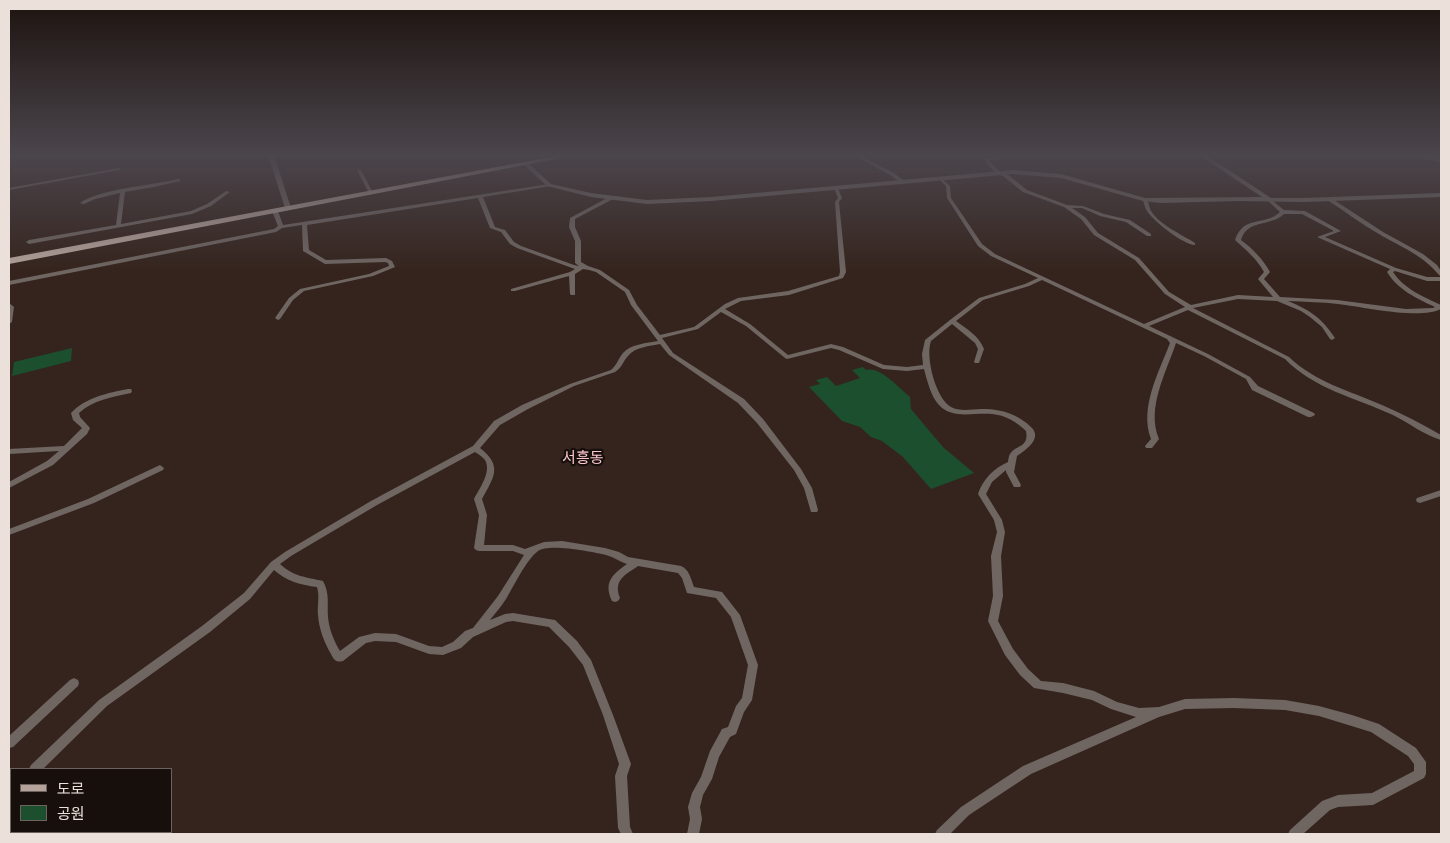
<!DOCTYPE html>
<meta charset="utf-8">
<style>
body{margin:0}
#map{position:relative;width:1450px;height:843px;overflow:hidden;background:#35241d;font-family:"Noto Sans","Noto Sans KR",sans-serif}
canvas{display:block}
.frame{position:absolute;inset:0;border:10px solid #ece0db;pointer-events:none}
.legend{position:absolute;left:10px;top:768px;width:162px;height:65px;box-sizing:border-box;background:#170f0c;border:1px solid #6c635f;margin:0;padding:6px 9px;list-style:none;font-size:15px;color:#ece0db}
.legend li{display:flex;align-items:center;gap:10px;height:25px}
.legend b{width:25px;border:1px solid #6c635f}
</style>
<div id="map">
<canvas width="1450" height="843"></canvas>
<div class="frame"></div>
<ul class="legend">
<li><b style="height:6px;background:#b5a39b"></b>도로</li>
<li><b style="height:14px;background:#1b4f2e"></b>공원</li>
</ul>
</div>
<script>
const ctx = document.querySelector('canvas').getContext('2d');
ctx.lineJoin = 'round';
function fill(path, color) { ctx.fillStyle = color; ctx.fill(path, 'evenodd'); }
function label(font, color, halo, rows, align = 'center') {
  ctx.font = font + ' "Noto Sans","Noto Sans KR",sans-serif'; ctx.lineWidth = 4.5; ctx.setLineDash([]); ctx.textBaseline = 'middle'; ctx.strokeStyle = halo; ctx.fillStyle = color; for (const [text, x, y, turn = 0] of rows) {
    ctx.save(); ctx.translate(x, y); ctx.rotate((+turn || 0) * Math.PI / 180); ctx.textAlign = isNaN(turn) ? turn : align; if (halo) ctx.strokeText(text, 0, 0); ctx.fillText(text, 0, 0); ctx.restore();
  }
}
const green = new Path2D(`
 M72 348 71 361 12 376 14 362Z
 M863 367 866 370C880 366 899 388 910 397L911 409 926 427 944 448 974 473 931 489 903 457 882 441 871 437 860 427 842 421 809 387 820 384 816 380 827 377 836 386 860 378 852 370Z`);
const minor = new Path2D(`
 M12 155H21L9 158V156Z
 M853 155H859L894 173 904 181 900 182 890 175Z
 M1000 155H1004L1006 158 989 161 1000 172 1007 174 1027 190 1067 205 1083 206 1104 214 1130 220 1151 234V236H1147L1126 222 1100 216 1082 208H1072L1085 217 1098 233 1139 258 1169 292 1191 305 1238 295 1273 297 1258 279 1264 272C1257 259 1246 250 1235 240 1244 214 1264 227 1280 212L1267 200V199L1269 198 1284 210 1305 211 1341 231 1325 237 1396 268 1427 277H1441V281H1427L1395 271 1393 272C1404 289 1424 297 1441 305V309C1420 320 1364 307 1338 304 1322 302 1305 302 1288 301 1311 311 1321 317 1335 338L1332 340 1330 339 1322 327 1310 317 1301 311 1277 301 1238 299 1193 308 1289 357C1315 382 1350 391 1382 405 1403 414 1422 424 1441 435V440C1424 435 1409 423 1393 415 1356 398 1314 389 1285 359L1188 310 1149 326 1208 354 1250 377 1258 386 1314 413 1315 415 1311 417H1308L1252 390 1246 379 1204 356 1176 343C1166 373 1146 408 1159 439L1152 448H1146L1145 446 1151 439C1139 408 1159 372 1170 343L1167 339 1042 280 1029 286 983 300 956 321C967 329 979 336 984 349L979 363H975L974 362 978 349 975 343 952 324 931 341C925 357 936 399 951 407 960 412 972 409 981 409 999 408 1018 414 1031 427 1043 438 1026 450 1017 456L1014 472 1021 485 1020 487H1014L1006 472V470L992 482 986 494 1002 520 1005 532 1001 556 1003 596 998 621 1013 649 1028 669 1041 681 1063 683 1094 691 1117 702 1139 708 1159 707 1185 699 1234 698 1285 700 1319 706 1352 715 1379 724 1416 748 1426 762V774L1424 778 1373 805 1338 807 1330 810 1303 834H1288L1290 830 1322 801 1338 795 1372 793 1414 771V764L1408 756 1371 732 1319 716 1285 710 1234 708 1185 709 1159 717 1031 774 969 815 950 834H935L937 830 961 807 1023 766 1136 717 1111 709 1092 700 1063 693 1034 688 1020 675 1005 655 988 621 993 596 991 556 997 532 994 520 978 494C983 479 993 469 1008 462 1008 461 1009 455 1010 454 1017 444 1029 448 1026 431 1017 422 1005 415 992 414 974 412 953 420 939 405 931 397 927 380 924 369L907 371 883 369 839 350 831 348 787 359 785 358 746 326 721 312 698 329 662 338 673 353 744 399 763 419 801 469 812 488 818 510 817 512H811L804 488 794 470 757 423 738 403 669 355 660 344C650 346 635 347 628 356 623 361 622 368 615 372L574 386 528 409 500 425 480 448C503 466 494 477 482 499L487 515 484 545H513L525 549 544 542 562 541 605 548 619 552 628 557 681 566C689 569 691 579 694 587L722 592 740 615 758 665 752 700 744 712 736 734 730 737 719 757 712 779 703 795 700 807 702 819 699 834H687L690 819 688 807 692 793 701 777 710 751 722 729 728 727 736 706 742 698 748 665 731 617 716 598 687 593 682 578 678 573 638 566C625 575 613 580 620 598L618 601 615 602 612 601C603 582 613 574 627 564 620 562 614 557 606 555 593 552 549 543 538 551 526 560 514 586 506 599 501 607 495 613 490 620L505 614 513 613 555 620 577 641 591 660 613 715 631 764 627 776 630 827 633 834H621L618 828 615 776 619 764 603 715 583 665 569 647 549 627 513 621 506 622 473 637 461 648 443 655 429 654 396 642 375 641 366 643 343 661C336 663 334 660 331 654 324 642 319 629 318 615 317 606 320 597 317 587 301 585 286 581 274 570L250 599 210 632 107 706 43 769H29L31 765 99 700 202 626 244 593 271 562 285 552 371 501 473 446 494 421 522 405 570 384 611 370C617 365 618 359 623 353 631 344 647 343 658 341L631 305 625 292 596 272 589 270 583 269 575 274V295H571L570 294 569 276 515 291H511V289L570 272 575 269 517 248 510 244 501 232 490 228 478 198 307 225 309 250 326 260 386 258 392 261 395 267 373 276 304 291 293 300 280 319 278 320 275 318 289 298 300 289 369 274 389 266 388 263 385 262 325 264 303 251 302 225 282 228 276 232 9 285V281L274 229 278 226 272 211 275 209 278 211 283 225 549 184H551V186L483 197 495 227 505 230 514 242 521 246 574 265 579 266 575 263V241L569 227 570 218 609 197H613V199L575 219V227L581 241V262L588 266 600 270 629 290 637 305 660 335 694 327 725 304 738 298 788 291 839 276 840 272 835 202 838 198 834 188 836 187 838 188 842 198 839 202 846 272 843 278 789 295 741 301 725 309 750 324 788 355 831 344 843 347 884 365 907 367 923 365 922 354 925 340 950 320 979 298 1025 284 1038 278 991 256 978 246 947 198 946 186 938 178 940 177 950 186 951 198 982 244 995 254 1144 324 1185 307 1165 294 1135 260 1094 235 1081 219 1064 207 1023 192 1003 176 996 174 985 161 986 158 1001 157ZM1284 214H1302L1334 231 1317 237 1390 269 1387 272C1398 290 1416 298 1435 307L1433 308 1406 309 1337 300 1280 297 1264 279 1270 272C1263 259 1252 248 1241 240 1247 219 1270 227 1284 214ZM475 452C478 454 483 457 485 460 492 472 479 489 474 499L479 515 474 548 476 550 479 551H513L524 555 498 596 473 628 465 631 453 642 442 647 429 646 396 634 375 633 359 637 340 651C334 641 329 629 328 617 327 604 330 594 323 581 306 577 294 577 280 564L291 556 377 505Z
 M118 168 120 169V170L9 190V188Z
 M357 169 361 170 373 193V194L369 193 357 170Z
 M178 179H180V181L154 187 125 192 121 224 191 211 207 204 226 191 230 192 211 206 192 214 29 244 26 242 29 240 116 225 120 193 95 199 84 204 80 203C102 188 150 186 178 179Z
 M1327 198H1331L1383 232 1423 254 1437 265 1441 271V276L1439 275C1423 255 1401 247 1379 234 1361 224 1345 211 1327 200Z
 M1143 199H1147C1149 203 1149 207 1151 211 1160 225 1181 234 1195 243V245C1184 245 1153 221 1147 211 1145 208 1144 204 1143 200Z
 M9 303 14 307 12 322 9 324Z
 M128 389H131L132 391 131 393C112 397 93 400 79 413L80 417 90 428 87 434 53 465 9 488V482L47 461 59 451 9 454V449L64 446 82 428 73 420 71 413C86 397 108 393 128 389Z
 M160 465 164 468 163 470 94 503 9 535V529L88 499Z
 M1441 490V496L1420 503 1417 502 1416 500 1417 498Z
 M74 678 78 680 79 683 78 686 13 747 9 748V736L70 680Z
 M11 786V799L9 800V787Z`);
const tertiary = new Path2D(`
 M268 155H274L291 208 290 209 285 208Z
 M1199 155H1206L1271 198H1304L1441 193V197L1304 202 1236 201 1161 203 1143 201 1061 178 1013 174 711 201 647 204 591 197 547 186 523 164 528 163 551 184 591 193 647 200 711 197 1013 170 1061 174 1145 198 1262 197Z
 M1407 155H1422L1441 158V162Z`);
const primary = new Path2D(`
 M561 155H577L9 264V258Z`);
const quarterNames = [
 ["서흥동",583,459]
];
fill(green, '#1b4f2e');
fill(minor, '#6f6662');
fill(tertiary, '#6f6662');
fill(primary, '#b5a39b');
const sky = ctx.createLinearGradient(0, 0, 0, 273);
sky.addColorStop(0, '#1d1410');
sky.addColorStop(0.57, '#4b454c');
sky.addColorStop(1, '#4b454c00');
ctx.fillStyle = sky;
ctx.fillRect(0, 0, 1450, 273);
label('15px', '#fbc6ce', '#170f0c', quarterNames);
</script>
